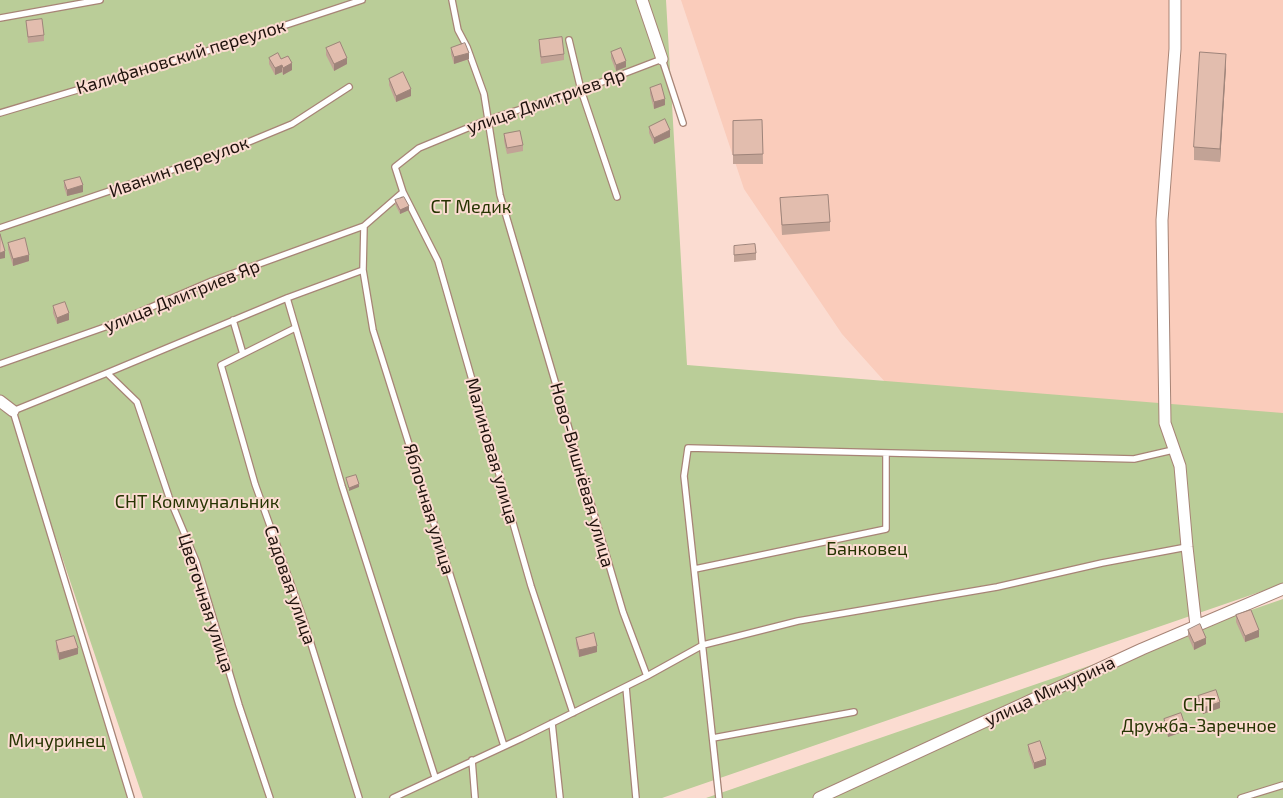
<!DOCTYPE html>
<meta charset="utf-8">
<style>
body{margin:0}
canvas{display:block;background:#fbdcd1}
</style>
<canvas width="1283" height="798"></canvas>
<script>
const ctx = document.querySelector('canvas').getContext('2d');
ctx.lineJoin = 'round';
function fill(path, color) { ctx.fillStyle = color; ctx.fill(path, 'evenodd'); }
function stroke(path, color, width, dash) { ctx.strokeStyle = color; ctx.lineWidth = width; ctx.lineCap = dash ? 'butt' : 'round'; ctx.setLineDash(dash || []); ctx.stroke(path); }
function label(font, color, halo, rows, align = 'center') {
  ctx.font = font + ' "Exo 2",sans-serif'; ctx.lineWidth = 4; ctx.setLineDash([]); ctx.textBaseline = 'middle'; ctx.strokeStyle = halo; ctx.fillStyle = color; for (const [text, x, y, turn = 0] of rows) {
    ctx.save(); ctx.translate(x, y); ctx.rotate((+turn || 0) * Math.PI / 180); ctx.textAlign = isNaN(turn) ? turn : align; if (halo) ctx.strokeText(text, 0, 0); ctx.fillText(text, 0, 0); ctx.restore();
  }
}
const built = new Path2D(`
 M681 0H1283V432L938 441 842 334 744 189Z`);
const green = new Path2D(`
 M0 0H666L687 365 1283 413V584L662 798H143L23 441 133 798H0Z
 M1283 599V798H706Z`);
const service = new Path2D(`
 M0 18 100 0
 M569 40 581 90 617 197
 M0 113 201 53 362 0
 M403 192 438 261 531 586 573 713
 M0 228 222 153 292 124 349 87
 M363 270 373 330 504 746
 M287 298 342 486 435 777
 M233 320 243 354
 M295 328 221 365 255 484 302 615 359 798
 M0 364 105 327 212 281 364 226
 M107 373 287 298 363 270 364 226 403 192 395 167 419 148 487 120 581 90 662 59 683 123
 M695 569 886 529V453
 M647 676 703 645 798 621 997 587 1102 563 1187 547
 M626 687 636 798
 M552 723 560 798
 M713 738 854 712
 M472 760 475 798
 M131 798 13 411 107 373 137 402 169 497 196 561 239 705 270 798
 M393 798 522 738 647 676 623 612 500 195 484 94 467 47 458 30 452 0
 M719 798 684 476 688 448 1134 459 1173 450
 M1241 798 1283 785`);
const minor = new Path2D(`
 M642 0 662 59
 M1175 0V49L1162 220 1165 423 1180 466 1187 547 1196 626
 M0 401 13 411
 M819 798 1142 649 1283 589`);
const wall = new Path2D(`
 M26 21 44 35V41L28 43Z
 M539 40 564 54V60L541 64 539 47Z
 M326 48 347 64 334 71 326 55Z
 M451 48 469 59 454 64 451 54Z
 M611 52 626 67 616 71 611 58Z
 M269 58 281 59 292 70 283 75 282 72 275 75 269 64Z
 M1226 67 1220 162 1194 160V147Z
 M389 79 411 96 396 102 389 85Z
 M650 88 665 105 654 109 650 94Z
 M762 120 763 164H733V121Z
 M649 127 670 137 654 144 649 133Z
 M504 134 523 145V151L507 154 504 141Z
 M64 181 83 192 67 196 64 187Z
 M780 198 830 222V231L782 235Z
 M395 200 409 210 400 214 395 204Z
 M8 243 29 261 13 266 8 249Z
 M734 246 756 253V260L734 262Z
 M53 306 69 320 57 324 53 313Z
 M1236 615 1259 637 1245 642 1236 622Z
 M1188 630 1206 644 1194 650 1188 636Z
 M576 638 597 652 579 657 576 644Z
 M56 641 78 654 59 660 56 648Z
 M1198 696 1220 708 1203 714 1198 702Z
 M1164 719 1185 731 1168 737 1164 726Z
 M1028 745 1046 765 1034 769 1028 751Z`);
const shadedWall = new Path2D(`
 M469 53V59L454 64V57Z
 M1226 54V67L1220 162V149Z
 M347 58V64L334 71V64Z
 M626 61V67L616 71V65Z
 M292 63V70L283 75V68Z
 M282 65V72L275 75V68Z
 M411 89V96L396 102V96Z
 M665 99V105L654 109V102Z
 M670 130V137L654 144V138Z
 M83 185V192L67 196V190Z
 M409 206V210L400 214V210Z
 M5 251V258L0 259V253Z
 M29 255V261L13 266V259Z
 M69 313V320L57 324V318Z
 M359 484V487L349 491V488Z
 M1259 630V637L1245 642V636Z
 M1206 638V644L1194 650V643Z
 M597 646V652L579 657V650Z
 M78 648V654L59 660V653Z
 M1220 702V708L1203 714V708Z
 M1185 725V731L1168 737V731Z
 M1046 759V765L1034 769V763Z`);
const building = new Path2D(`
 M42 19 44 35 28 37 26 21Z
 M562 37 564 54 541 57 539 40Z
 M340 42 347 58 334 64 326 48Z
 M465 43 469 53 454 57 451 48Z
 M621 48 626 61 616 65 611 52Z
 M1200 52 1226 54 1220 149 1194 147Z
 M278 53 281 59 288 56 292 63 283 68 282 65 275 68 269 58Z
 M403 72 411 89 396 96 389 79Z
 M661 84 665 99 654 102 650 88Z
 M665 119 670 130 654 138 649 127Z
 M762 120 763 154 733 155V121Z
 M520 131 523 145 507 148 504 134Z
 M80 177 83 185 67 190 64 181Z
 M828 195 830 222 782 225 780 198Z
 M404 197 409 206 400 210 395 200Z
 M0 234 5 251 0 253Z
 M25 238 29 255 13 259 8 243Z
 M755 244 756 253 734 255V246Z
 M65 302 69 313 57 318 53 306Z
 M356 475 359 484 349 488 346 478Z
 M1251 610 1259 630 1245 636 1236 615Z
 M1200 624 1206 638 1194 643 1188 630Z
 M594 633 597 646 579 650 576 638Z
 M74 636 78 648 59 653 56 641Z
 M1216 690 1220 702 1203 708 1198 696Z
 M1181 713 1185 725 1168 731 1164 719Z
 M1040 741 1046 759 1034 763 1028 745Z`);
const streetNames = [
 ["Калифановский переулок",181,57,-17],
 ["улица Дмитриев Яр",546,101,-19],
 ["Иванин переулок",179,167,-20],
 ["улица Дмитриев Яр",182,296,-22],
 ["Малиновая улица",492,451,74],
 ["Ново-Вишнёвая улица",582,475,74],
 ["Яблочная улица",429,509,73],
 ["Садовая улица",290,585,71],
 ["Цветочная улица",206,603,72],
 ["улица Мичурина",1050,691,-25]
];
const parkNames = [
 ["СТ Медик",471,207],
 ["СНТ Коммунальник",197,502],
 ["Банковец",867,549],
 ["СНТ",1199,705],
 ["Дружба-Заречное",1199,726],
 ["Мичуринец",57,741]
];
fill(built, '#faccbb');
fill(green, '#bacd98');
stroke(service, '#a78476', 8);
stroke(minor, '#a78476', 13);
stroke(service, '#fff', 5.5);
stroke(minor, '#fff', 11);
fill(wall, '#c2a396');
fill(shadedWall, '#9e847a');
fill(building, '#e2bdae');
stroke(building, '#9e847a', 1);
label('18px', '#1f120d', '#fbdcd1', streetNames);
label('18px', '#263402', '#fbdcd1', parkNames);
</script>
